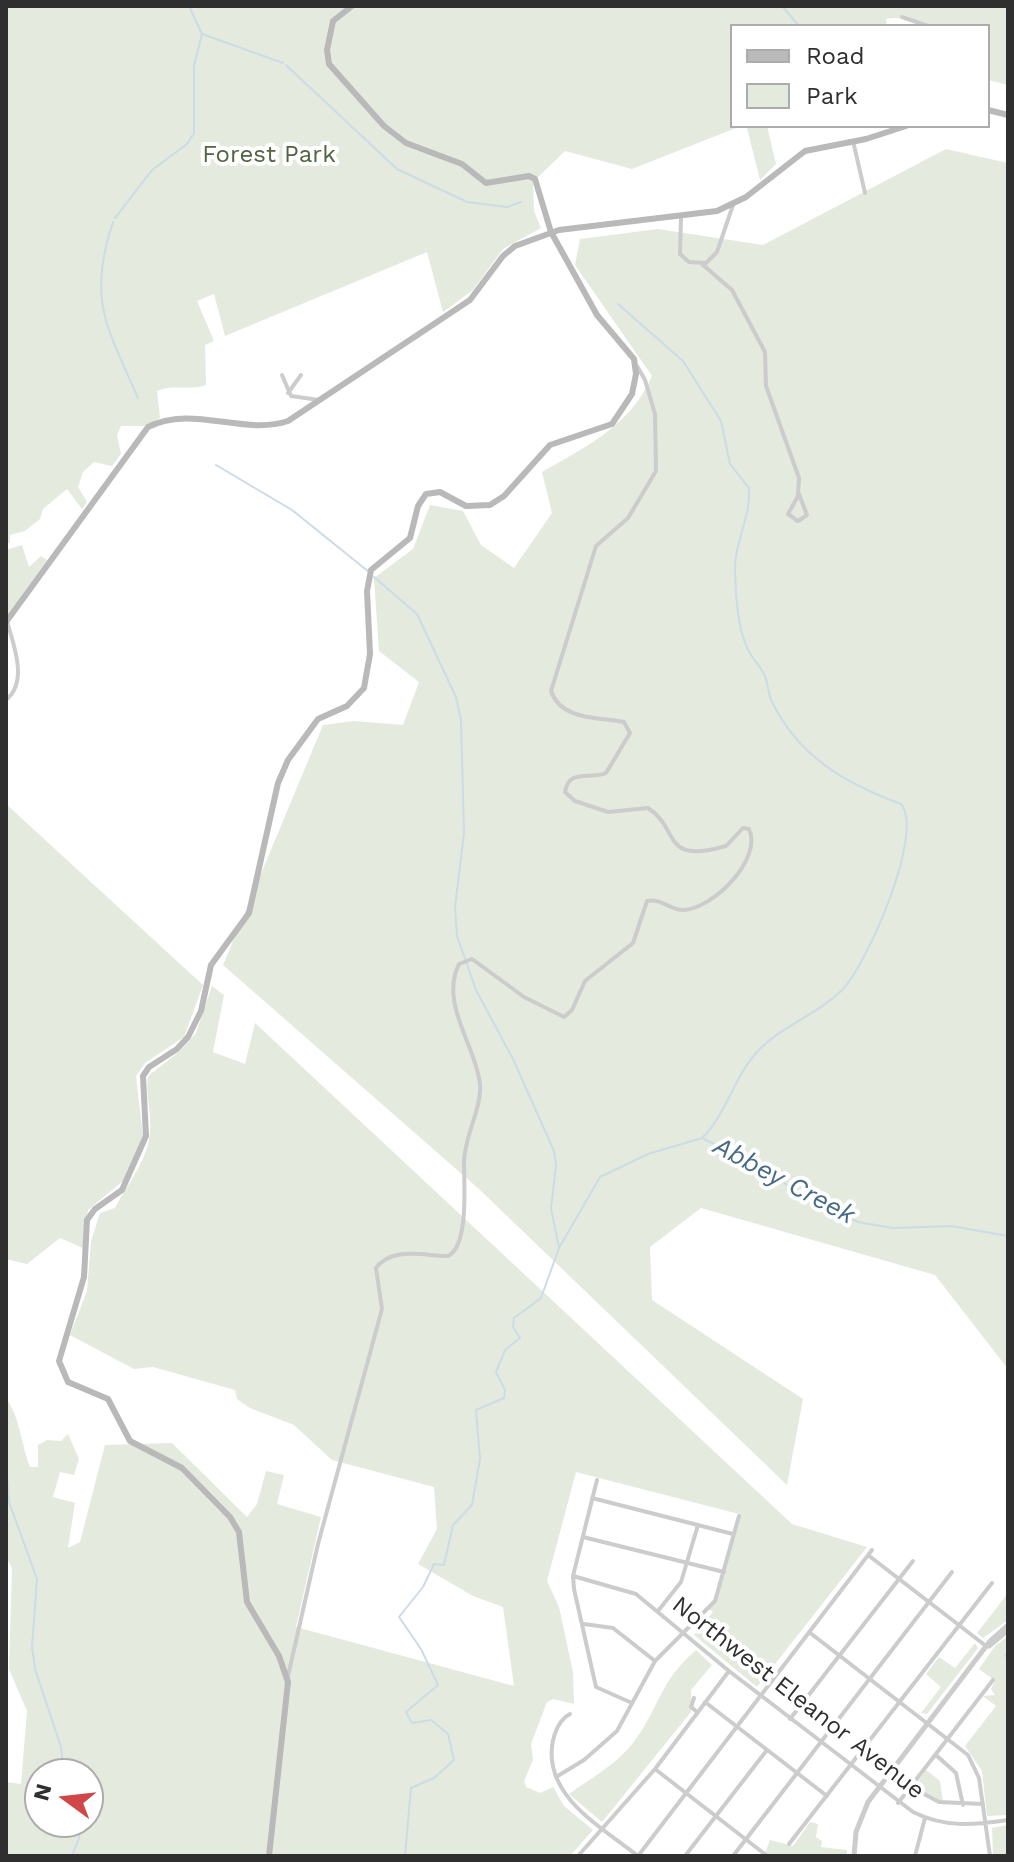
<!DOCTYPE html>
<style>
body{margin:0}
#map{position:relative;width:1014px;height:1862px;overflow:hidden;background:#fff;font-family:"Work Sans",sans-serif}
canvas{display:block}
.frame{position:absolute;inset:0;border:8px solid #2f2f2f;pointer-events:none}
.legend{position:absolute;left:730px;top:24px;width:260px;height:104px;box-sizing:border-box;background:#fff;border:2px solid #acacac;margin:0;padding:10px 14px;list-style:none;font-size:24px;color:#2f2f2f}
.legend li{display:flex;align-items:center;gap:16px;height:40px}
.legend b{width:40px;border:2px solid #acacac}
.north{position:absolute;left:24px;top:1758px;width:80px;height:80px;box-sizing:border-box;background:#fff;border:2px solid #acacac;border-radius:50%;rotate:285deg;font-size:22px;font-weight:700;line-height:32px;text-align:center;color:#2f2f2f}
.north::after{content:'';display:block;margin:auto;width:28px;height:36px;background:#cf4749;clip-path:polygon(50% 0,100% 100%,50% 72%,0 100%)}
</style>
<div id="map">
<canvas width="1014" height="1862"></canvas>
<div class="frame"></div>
<ul class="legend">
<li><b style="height:10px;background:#b9b9b9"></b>Road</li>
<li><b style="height:22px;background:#e4eade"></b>Park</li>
</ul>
<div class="north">N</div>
</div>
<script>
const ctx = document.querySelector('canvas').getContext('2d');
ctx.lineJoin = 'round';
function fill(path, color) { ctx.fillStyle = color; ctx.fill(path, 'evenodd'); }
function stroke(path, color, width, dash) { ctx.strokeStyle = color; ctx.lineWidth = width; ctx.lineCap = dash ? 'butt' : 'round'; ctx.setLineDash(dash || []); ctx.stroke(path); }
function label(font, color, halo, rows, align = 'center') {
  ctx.font = font + ' "Work Sans",sans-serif'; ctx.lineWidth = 8; ctx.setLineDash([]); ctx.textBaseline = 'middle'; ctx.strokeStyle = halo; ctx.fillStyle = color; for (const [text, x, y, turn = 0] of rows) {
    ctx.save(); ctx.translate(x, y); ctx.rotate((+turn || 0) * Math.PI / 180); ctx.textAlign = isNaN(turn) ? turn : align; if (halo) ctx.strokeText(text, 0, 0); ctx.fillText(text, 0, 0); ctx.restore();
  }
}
const green = new Path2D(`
 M6 6H1008V85L988 80V26C969 26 941 31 922 26 907 21 903 16 886 19L887 26H732V126H741L632 169 565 151 533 182 534 211 541 228 503 249 473 290 443 312 427 252 225 336 214 294 197 301 214 341 205 345 206 385C189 391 174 384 157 391L160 418 145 426H121L117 435 121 454 112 466 94 462 83 472 78 487 87 502 82 509 67 489 43 509 40 519 25 531 10 535V543H6Z
 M752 126H767L776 164 760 180 747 128Z
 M946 149 1008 163V1369L935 1275 701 1208 650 1247 652 1300 803 1399 787 1485 480 1190 223 965 323 725 354 721 403 725 419 682 379 651 374 578 413 549 430 505 463 511 481 545 514 568 552 513 542 472C586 447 631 425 652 376L575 265 580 239 658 229 763 245Z
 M22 545 29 567 41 556 47 560 6 617V550Z
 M6 804 203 985 184 1037 145 1063 136 1076 143 1136 124 1180 88 1210 83 1248 60 1238 27 1264 6 1259Z
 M212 986 224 995 213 1052 245 1064 255 1023 792 1524 867 1547 757 1687 694 1635 713 1612 709 1609 716 1599 739 1514 576 1472 547 1581 559 1607 573 1672 574 1704 553 1699 547 1702 531 1744 533 1760 524 1781 526 1787 540 1793 553 1787 564 1806 593 1830 570 1856H6V1782L21 1784 27 1711 9 1669 12 1568 6 1557V1398C20 1417 21 1444 30 1467H38V1445L47 1440 61 1441 68 1434 79 1459 74 1475 60 1472 53 1497 75 1503 68 1548 80 1542 105 1445 172 1443 247 1517 257 1504 266 1471 284 1475 277 1504 321 1517 296 1627 514 1686 503 1607 473 1596 418 1564 437 1529 434 1487 332 1460 294 1425 250 1408 237 1399 235 1390 153 1367 134 1369 70 1335 87 1291 91 1241 100 1213 115 1208C127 1185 148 1159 150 1133 152 1113 145 1095 148 1076L180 1051 196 1033ZM40 1774H88V1822H40Z
 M1008 1593V1620L983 1638 977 1633Z
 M1008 1636V1815L987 1816 982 1771 965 1746 996 1706 983 1696 995 1695 991 1689 995 1681 979 1669 995 1646Z
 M975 1643 978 1648 927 1714 921 1713 941 1687 926 1674 939 1657 955 1668Z
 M696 1650 712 1665 691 1690V1712L602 1822 569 1794C591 1778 616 1765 633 1743 660 1708 657 1684 696 1650Z
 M926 1770 940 1781 943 1802 914 1787Z
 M810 1822 818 1824 816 1837 822 1841 821 1847 847 1850V1856H764L770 1840 793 1846Z
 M1008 1825V1856H993L992 1828Z`);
const stream = new Path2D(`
 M782 6 799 26
 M202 34 283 63
 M286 65 397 169 467 202 507 207 521 202
 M115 218 152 170 187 144 194 133V66L202 34 189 6
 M113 222C87 300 107 327 138 398
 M618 304 683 361 721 421 730 464 749 488C751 517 734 543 735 572 736 596 737 623 746 645 750 657 760 665 765 676 768 684 768 692 771 700 798 756 844 783 901 804 925 832 867 965 842 990 817 1015 783 1025 759 1050 735 1074 727 1113 703 1137
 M216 465 292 510 369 572
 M374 577 417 614 456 697 461 720 464 833 455 907 457 936 476 990 513 1059 554 1151 556 1165 551 1209 559 1247
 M6 1462 9 1502 37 1579 32 1647 35 1669 61 1747 64 1774
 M1005 1656 1008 1652
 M1008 1713V1773
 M72 1856 79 1838 77 1822
 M405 1856 411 1788 434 1778 454 1760 448 1734 431 1720 412 1723 406 1712 438 1685 421 1649 399 1617 423 1587 434 1564 444 1565 453 1525 472 1505 480 1459 476 1410 504 1398 505 1390 496 1372 505 1350 520 1338 513 1327 514 1318 541 1298 559 1248 600 1177 648 1154 702 1138 759 1166 811 1201 858 1222 893 1228 951 1226 1008 1236`);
const minor = new Path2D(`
 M902 17 928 26
 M853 141 865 193
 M681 218 680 254 689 262 706 263 717 252 733 205
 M702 264 732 290 765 352 766 386 799 478 798 496 788 514 798 521 807 515 799 494
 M282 375 291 396 319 400
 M288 393 301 375
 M6 700C29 681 13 644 7 621
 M597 1480 573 1576 574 1589 596 1687 632 1703
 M592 1498 733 1534
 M583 1537 724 1572
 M868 1555 986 1646
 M573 1576 636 1594 729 1671 913 1812C945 1828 974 1825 1008 1820
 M658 1611 681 1582 698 1525
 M584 1624 613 1628 655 1661
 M809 1632 968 1755 979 1778 990 1856
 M288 1676 318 1544 382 1309 376 1268C392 1246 424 1256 448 1256 469 1246 464 1184 464 1163 464 1136 482 1109 480 1084 476 1046 439 1003 459 964L472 959 524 997 564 1017 572 1010 585 981 633 943 647 901C661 898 670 910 683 910 713 909 763 859 749 829L743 828 726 846C660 865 681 829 648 808L608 812 575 801 565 792C569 768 590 780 606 773L630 733 624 722C600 717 561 721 551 691L596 546 628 518 656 471 655 414 645 380 637 366
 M694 1698 691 1707 697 1712
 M705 1702 827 1796
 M570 1714C559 1720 554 1733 552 1746 546 1798 603 1828 638 1856
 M790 1719 913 1561
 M936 1755 956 1773 963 1805
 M655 1769 766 1855
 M556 1777 584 1760 617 1731 655 1661 715 1601 739 1516
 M911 1787 939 1802 983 1804
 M898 1803 993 1680
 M789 1844 992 1583
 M578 1856 655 1769 729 1671
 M638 1856 872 1550
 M685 1856 767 1750
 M733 1856 952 1572
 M915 1856 925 1818`);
const tertiary = new Path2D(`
 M989 1646 1008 1630
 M854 1856 856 1832 868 1802 990 1641 1008 1625`);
const secondary = new Path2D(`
 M988 110 1008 115
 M6 622 148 427C192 404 243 436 288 421L470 300 503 256 515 246 559 230 717 211 746 197 805 151 866 139 906 126
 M269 1856 288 1682 279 1656 247 1602 239 1532 230 1517 182 1468 130 1441 108 1399 68 1382 59 1361 84 1277 87 1220 95 1209 122 1190 146 1136 143 1076 149 1067 177 1049 188 1037 201 1011 211 965 249 913 278 783 288 760 318 719 347 706 364 688 370 654 367 591 371 570 410 538 418 506 426 494 440 492 466 506 490 505 504 496 550 445 612 424 632 394 636 374 634 359 597 315 551 232 535 179 529 176 486 183 462 164 406 143 384 126 329 64 327 50 333 21 352 6`);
const parkNames = [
 ["Forest Park",269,155]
];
const streetNames = [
 ["Northwest Eleanor Avenue",798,1698,38]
];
const waterNames = [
 ["Abbey Creek",784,1181,28]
];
fill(green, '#e4eade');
stroke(stream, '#cddbe7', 2);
stroke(minor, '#ccc', 4);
stroke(tertiary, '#ccc', 5);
stroke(secondary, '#b9b9b9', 6);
label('24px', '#506541', '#fff', parkNames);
label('24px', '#2f2f2f', '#fff', streetNames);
label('italic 26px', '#476a87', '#fff', waterNames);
</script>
